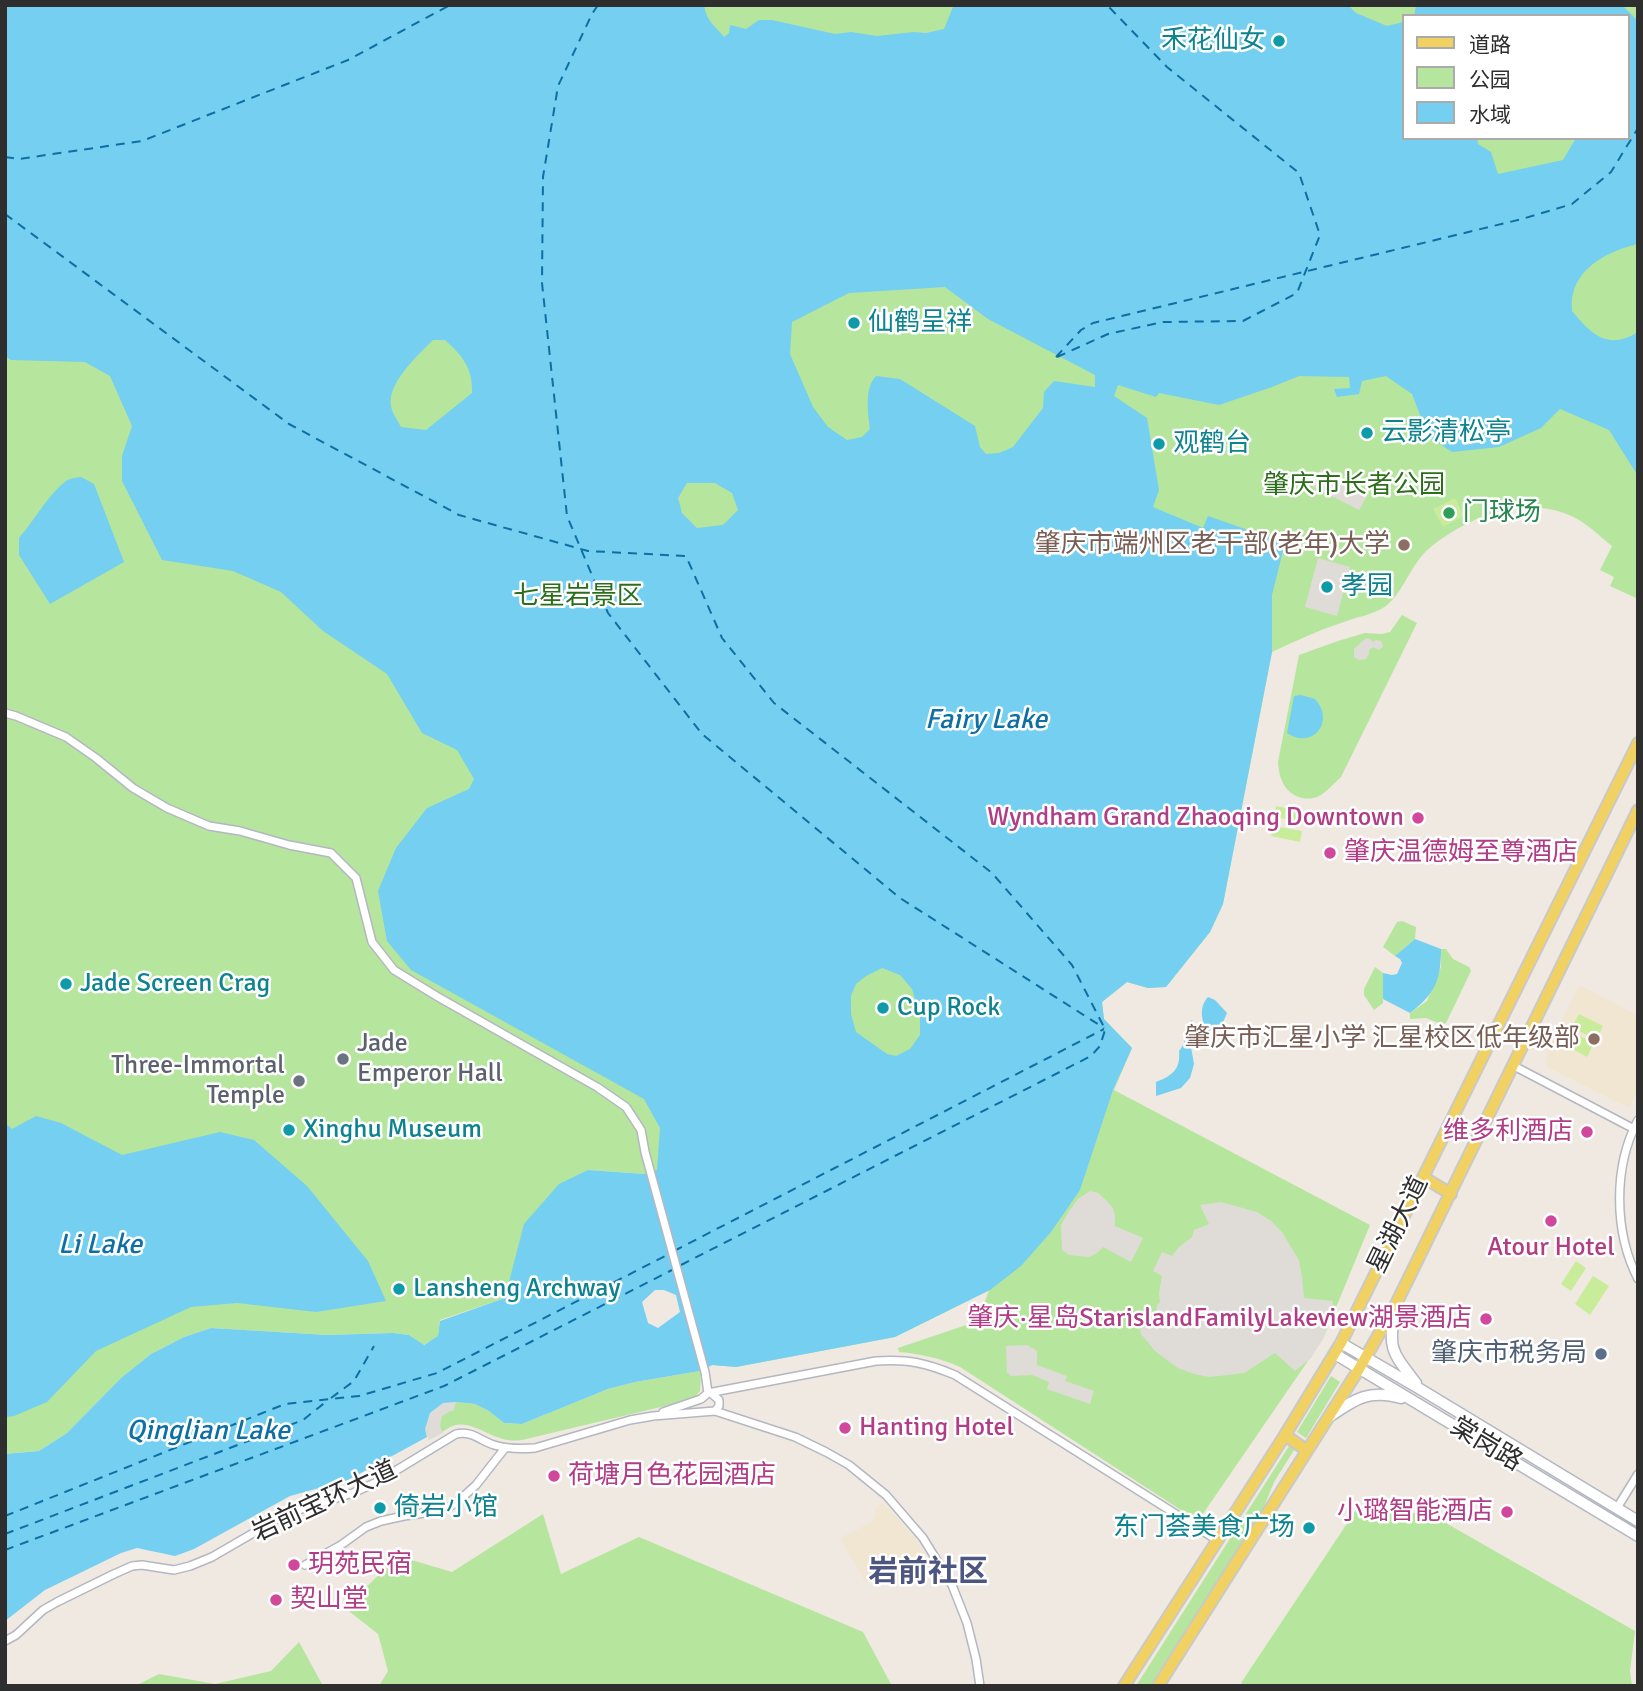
<!DOCTYPE html>
<meta charset="utf-8">
<style>
body{margin:0}
#map{position:relative;width:1643px;height:1691px;overflow:hidden;background:#efe9e1;font-family:Signika,"Noto Sans SC",sans-serif}
canvas{display:block}
.frame{position:absolute;inset:0;border:7px solid #2e2e2e;pointer-events:none}
.legend{position:absolute;left:1402px;top:14px;width:228px;height:126px;box-sizing:border-box;background:#fff;border:2px solid #ababab;margin:0;padding:9px 12px;list-style:none;font-size:21px;color:#2e2e2e}
.legend li{display:flex;align-items:center;gap:14px;height:35px}
.legend b{width:35px;border:2px solid #ababab}
</style>
<div id="map">
<canvas width="1643" height="1691"></canvas>
<div class="frame"></div>
<ul class="legend">
<li><b style="height:9px;background:#f2d163"></b>道路</li>
<li><b style="height:19px;background:#b6e59e"></b>公园</li>
<li><b style="height:19px;background:#75cff0"></b>水域</li>
</ul>
</div>
<script>
const ctx = document.querySelector('canvas').getContext('2d');
ctx.lineJoin = 'round';
function fill(path, color) { ctx.fillStyle = color; ctx.fill(path, 'evenodd'); }
function stroke(path, color, width, dash) { ctx.strokeStyle = color; ctx.lineWidth = width; ctx.lineCap = dash ? 'butt' : 'round'; ctx.setLineDash(dash || []); ctx.stroke(path); }
function label(font, color, halo, rows, align = 'center') {
  ctx.font = font + ' Signika,"Noto Sans SC",sans-serif'; ctx.lineWidth = 5; ctx.setLineDash([]); ctx.textBaseline = 'middle'; ctx.strokeStyle = halo; ctx.fillStyle = color; for (const [text, x, y, turn = 0] of rows) {
    ctx.save(); ctx.translate(x, y); ctx.rotate((+turn || 0) * Math.PI / 180); ctx.textAlign = isNaN(turn) ? turn : align; if (halo) ctx.strokeText(text, 0, 0); ctx.fillText(text, 0, 0); ctx.restore();
  }
}
const education = new Path2D(`
 M1580 985 1638 1016V1025L1635 1029 1638 1031V1088L1629 1108 1547 1067 1546 1048Z
 M882 1502 913 1536 932 1566 865 1581 840 1538 870 1523 876 1516 875 1510Z`);
const green = new Path2D(`
 M5 5H1638V599L1610 586 1614 577 1600 570 1612 546C1597 534 1583 519 1564 513 1525 500 1492 509 1457 529 1444 537 1429 546 1420 558 1408 573 1401 594 1386 606 1373 615 1356 617 1341 623 1317 631 1295 641 1272 652L1223 904 1210 932 1166 987 1148 988 1127 982 1102 1002 1104 1019 1132 1048 1114 1090 1370 1225 1323 1339 1198 1521 960 1367C940 1358 921 1354 899 1352L898 1348 978 1321 989 1290 895 1337 736 1367 712 1365 701 1371 700 1391 695 1397 686 1401 522 1440C514 1441 508 1441 500 1438 485 1434 469 1420 453 1426 445 1429 437 1436 429 1440L425 1429 426 1421 456 1402 475 1404 489 1411 504 1423 522 1424 608 1389 635 1382 700 1371 646 1174 588 1170 510 1278 502 1299 440 1320 438 1337 423 1345 409 1335 393 1333 327 1335 211 1328 184 1337 151 1354 121 1378 67 1433 39 1451 5 1454ZM1403 16H1627V138H1403Z
 M1402 615 1417 623 1341 777C1334 783 1327 792 1319 796 1313 799 1308 799 1302 798 1284 793 1279 778 1278 762L1299 655 1338 641 1365 633 1382 634 1390 632Z
 M1402 921 1416 927 1415 939 1395 956 1383 947 1397 922Z
 M1441 949H1446L1453 959 1469 967 1471 971 1446 1023 1441 1024 1426 1018 1410 1019V1013L1427 1001 1441 967Z
 M1375 967 1383 973 1384 977 1383 1003 1374 1010 1364 995V989Z
 M1331 1376 1340 1382 1306 1438 1297 1432Z
 M1291 1443 1296 1447 1274 1482 1261 1514 1150 1686H1136Z
 M1356 1510 1430 1514 1635 1631 1630 1671 1632 1686H1245L1241 1683Z
 M543 1514 561 1574 639 1537 863 1632 892 1686H379L388 1671 378 1634 345 1608 398 1556 452 1572Z
 M299 1642 322 1684 330 1686H135L159 1674 215 1684 271 1671Z`);
const pitch = new Path2D(`
 M1455 498 1464 516 1443 527 1433 509Z
 M1276 806 1305 812 1303 822 1274 817Z
 M1273 826 1302 831 1300 842 1271 836Z
 M1579 1014 1603 1026 1596 1040 1572 1027Z
 M1570 1031 1594 1043 1587 1057 1564 1044Z
 M1576 1261 1586 1268 1571 1291 1561 1284Z
 M1593 1276 1609 1286 1590 1315 1575 1304Z`);
const plaza = new Path2D(`
 M1321 469 1368 494 1359 510 1312 486Z
 M1318 558 1350 567 1337 616 1305 607Z
 M1366 638 1370 639 1373 642 1376 640 1381 641 1383 647 1379 650 1373 647 1369 650V654L1366 659 1359 660 1354 657V649Z
 M1090 1191 1098 1193 1106 1200 1113 1208 1115 1216V1226L1143 1238 1131 1262 1103 1247 1097 1253 1089 1257 1069 1255 1062 1250 1061 1225 1069 1211 1078 1199Z
 M1221 1202 1257 1212 1271 1221 1282 1232 1299 1260 1302 1277 1304 1298 1333 1301 1330 1320 1323 1339 1311 1358 1295 1371 1275 1353 1244 1373 1210 1377 1194 1374 1178 1368 1168 1361 1155 1351 1141 1334 1140 1328 1160 1324 1156 1315 1157 1305 1160 1302 1159 1293 1162 1276 1153 1271 1162 1252 1172 1256 1178 1248 1192 1237 1194 1230 1209 1224 1200 1205Z
 M1027 1345 1037 1351V1365L1067 1376 1065 1381 1094 1391 1090 1404 1047 1389 1049 1382 1032 1375 1010 1376V1374L1007 1373 1006 1346Z
 M456 1402 453 1411H450L442 1416 440 1426 443 1433 429 1440 425 1428 430 1413 443 1403Z`);
const water = new Path2D(`
 M5 5H704C707 23 715 25 724 37L729 33 730 25 746 29 759 20H772L835 34 851 32 877 36 914 32 926 33 944 29 953 7 951 5H1348L1356 13 1387 26 1403 22V138H1477L1478 144 1491 152 1498 174 1563 160 1576 138H1627V16H1414L1416 5H1622L1638 21V244C1612 250 1579 265 1573 294 1571 299 1572 306 1572 311 1591 334 1608 351 1638 332V476L1609 430 1560 409 1541 428 1499 447 1452 452 1428 436 1412 394 1386 376 1362 381 1359 394 1337 397 1334 389 1350 388 1349 377 1299 376 1272 387 1219 405 1159 393 1156 397 1118 385 1114 396 1147 418 1159 490 1153 507 1203 528 1208 516 1285 543 1272 595V652L1223 904 1210 932 1166 987 1148 988 1127 982 1102 1002 1104 1019 1132 1048 1113 1090 1080 1190 1051 1232 1021 1266 990 1290 895 1337 736 1367 712 1365 700 1371 635 1382 608 1389 522 1424 504 1423 489 1411 475 1404 456 1402 443 1403 430 1413 425 1429 427 1437 348 1480 290 1496 194 1549 175 1556 137 1548 121 1553 45 1590 5 1621V1454L39 1451 67 1433 121 1378 151 1354 184 1337 211 1328 327 1335 393 1333 409 1335 424 1345 438 1336 440 1321 502 1299 510 1278 524 1224 559 1184 588 1170 645 1174 657 1170 660 1128 644 1099 411 970 387 941 378 891 396 848 427 808 469 789 474 779 457 750 422 733 387 674 323 631 281 592 233 571 162 560 122 481V456L132 426 110 376 85 362 11 360 5 356ZM945 287 988 319 1095 375V387L1054 381 1044 392 1043 408 1013 447 999 453 986 454 980 447 975 426 900 379 876 376C864 389 868 412 870 429L862 437 847 440 828 427 813 407 790 354 792 322 849 293ZM433 340H445C463 356 473 369 472 393L426 430 401 427C398 421 392 413 391 406 387 383 418 355 433 340ZM687 483H715L732 493 738 510 723 525 697 528 682 513 678 498ZM882 968 900 975 912 989 920 1016V1035L910 1049 896 1056 887 1054 856 1032 851 1014V996L856 984 866 976ZM655 1290H664L676 1295 680 1312 658 1328 648 1323 642 1302Z
 M81 477 94 484 124 562 50 604 19 555V538C33 522 49 494 65 482 69 478 75 478 81 477Z
 M1301 695 1315 699C1336 722 1312 750 1287 733L1294 696Z
 M1415 939 1441 949C1441 980 1435 994 1410 1013L1383 999V973L1392 975 1397 974 1402 963 1400 959 1395 956Z
 M1208 997 1215 1000 1227 1013 1217 1036 1208 1034C1202 1022 1198 1008 1208 997Z
 M1192 1020 1199 1032 1191 1047 1194 1064 1190 1078 1181 1088 1156 1096V1082C1172 1076 1181 1069 1179 1051L1184 1044 1185 1027Z
 M36 1116 61 1123 122 1155 220 1132 254 1140 307 1186 368 1261 386 1301 316 1312 237 1303 191 1307 96 1351 47 1402 14 1416 5 1417V1123L12 1129Z`);
const ferry = new Path2D(`
 M598 5 592 14 558 86 543 177 542 283 567 516 608 613 702 734 900 898 1104 1028
 M5 157 19 159 142 141 348 60 450 5
 M5 214 289 424 459 515 588 551 686 556 722 638 774 703 992 873 1072 965 1105 1029
 M1056 357 1081 330 1093 323 1522 219 1572 204 1611 172 1638 128
 M1057 357 1108 334 1163 322 1243 321 1297 293 1320 235 1299 173 1167 67 1107 5
 M674 1251 1104 1029
 M681 1265 1091 1056 1100 1046 1105 1030
 M331 1398 354 1381 374 1346
 M5 1516 285 1404 359 1396 437 1373 669 1254
 M5 1534 303 1420 327 1401
 M5 1550 444 1386 672 1270`);
const minor = new Path2D(`
 M5 713 16 716 66 737 96 758 133 788 167 808 209 826 240 831 289 845 331 853 356 878 372 942 394 970 438 997 597 1087 626 1107 641 1130 645 1152 705 1372 708 1393
 M1514 1066 1638 1131
 M1638 1120C1613 1167 1614 1232 1638 1279
 M712 1394 719 1400V1406L715 1411
 M663 1412 701 1399 708 1393 876 1361C909 1359 926 1363 955 1375L1217 1540
 M1617 1508 1638 1474
 M305 1565 341 1545 366 1527 381 1521 404 1516 438 1511 455 1504 476 1485 505 1448
 M5 1641 16 1635 43 1610 57 1602 114 1574 132 1566 142 1565 174 1570 190 1566 212 1557 286 1514 353 1493 377 1482 456 1434C471 1430 481 1441 494 1445 507 1449 521 1449 535 1448L630 1420 653 1416 715 1411 795 1437 826 1452 849 1465 886 1495 923 1538 952 1585 967 1623 976 1659 980 1686`);
const secondary = new Path2D(`
 M1395 1308C1388 1349 1391 1351 1416 1383
 M1341 1343 1420 1389 1638 1521
 M1335 1354 1638 1536
 M1329 1417C1355 1399 1369 1389 1401 1398`);
const primary = new Path2D(`
 M1423 1177 1451 1194
 M1285 1435 1306 1450
 M1124 1686 1285 1435 1341 1343 1638 743
 M1158 1686 1359 1369 1395 1306 1638 810`);
const markers = [
 [1279,41,7,"#0f9aa8"],
 [854,323,7,"#0f9aa8"],
 [1367,433,7,"#0f9aa8"],
 [1159,444,7,"#0f9aa8"],
 [1449,513,7,"#2e9e5b"],
 [1404,545,7,"#8d6e63"],
 [1327,587,7,"#0f9aa8"],
 [1418,818,7,"#d1479c"],
 [1330,853,7,"#d1479c"],
 [66,984,7,"#0f9aa8"],
 [883,1008,7,"#0f9aa8"],
 [1594,1039,7,"#8d6e63"],
 [343,1059,7,"#6b7280"],
 [299,1081,7,"#6b7280"],
 [289,1130,7,"#0f9aa8"],
 [1587,1132,7,"#d1479c"],
 [1551,1221,7,"#d1479c"],
 [399,1289,7,"#0f9aa8"],
 [1486,1319,7,"#d1479c"],
 [1601,1354,7,"#5c6f8a"],
 [845,1428,7,"#d1479c"],
 [554,1476,7,"#d1479c"],
 [380,1508,7,"#0f9aa8"],
 [1507,1512,7,"#d1479c"],
 [1309,1528,7,"#0f9aa8"],
 [294,1565,7,"#d1479c"],
 [276,1600,7,"#d1479c"]
];
const cultureNames = [
 ["禾花仙女",1265,41,"right"],
 ["仙鹤呈祥",868,323],
 ["云影清松亭",1381,433],
 ["观鹤台",1173,444],
 ["孝园",1341,587],
 ["Jade Screen Crag",80,984],
 ["Cup Rock",897,1008],
 ["Xinghu Museum",303,1130],
 ["Lansheng Archway",413,1289],
 ["倚岩小馆",394,1508],
 ["东门荟美食广场",1295,1528,"right"]
];
const parkNames = [
 ["肇庆市长者公园",1354,486],
 ["七星岩景区",578,597]
];
const leisureNames = [
 ["门球场",1463,513]
];
const educationNames = [
 ["肇庆市端州区老干部(老年)大学",1390,545],
 ["肇庆市汇星小学 汇星校区低年级部",1580,1039]
];
const hotelNames = [
 ["Wyndham Grand Zhaoqing Downtown",1404,818,"right"],
 ["肇庆温德姆至尊酒店",1344,853],
 ["维多利酒店",1573,1132,"right"],
 ["Atour Hotel",1551,1248,"center"],
 ["肇庆·星岛StarislandFamilyLakeview湖景酒店",1472,1319,"right"],
 ["Hanting Hotel",859,1428],
 ["荷塘月色花园酒店",568,1476],
 ["小璐智能酒店",1493,1512,"right"],
 ["玥苑民宿",308,1565],
 ["契山堂",290,1600]
];
const worshipNames = [
 ["Jade",357,1044],
 ["Emperor Hall",357,1074],
 ["Three-Immortal",285,1066,"right"],
 ["Temple",285,1096,"right"]
];
const streetNames = [
 ["星湖大道",1399,1225,-64],
 ["棠岗路",1486,1445,31],
 ["岩前宝环大道",325,1502,-25]
];
const serviceNames = [
 ["肇庆市税务局",1587,1354]
];
const waterNames = [
 ["Fairy Lake",986,721],
 ["Li Lake",100,1246],
 ["Qinglian Lake",208,1432]
];
const quarterNames = [
 ["岩前社区",928,1573]
];
fill(education, '#f0e6d1');
fill(green, '#b6e59e');
fill(pitch, '#c9ec9a');
fill(plaza, '#dfdcd8');
fill(water, '#75cff0');
stroke(ferry, '#0d6fa3', 2, [9, 7]);
stroke(minor, '#b4b7c1', 10);
stroke(secondary, '#b4b7c1', 13);
stroke(primary, '#c9c9c9', 14);
stroke(minor, '#fff', 7);
stroke(secondary, '#fff', 10);
stroke(primary, '#f2d163', 10);
for (const [x, y, r, color] of markers) { const dot = new Path2D(); dot.arc(x, y, r, 0, 2 * Math.PI); ctx.fillStyle = color; ctx.fill(dot); stroke(dot, '#fff', 2.5); }
label('26px', '#0d838f', '#fff', cultureNames, 'left');
label('26px', '#2c6e1b', '#fff', parkNames);
label('26px', '#27864d', '#fff', leisureNames, 'left');
label('26px', '#785e54', '#fff', educationNames, 'right');
label('26px', '#b23c85', '#fff', hotelNames, 'left');
label('26px', '#5b616d', '#fff', worshipNames, 'left');
label('26px', '#2e2e2e', '#fff', streetNames);
label('26px', '#4e5e75', '#fff', serviceNames, 'right');
label('italic 28px', '#0d6fa3', '#fff', waterNames);
label('bold 30px', '#4d5680', '#fff', quarterNames);
</script>
